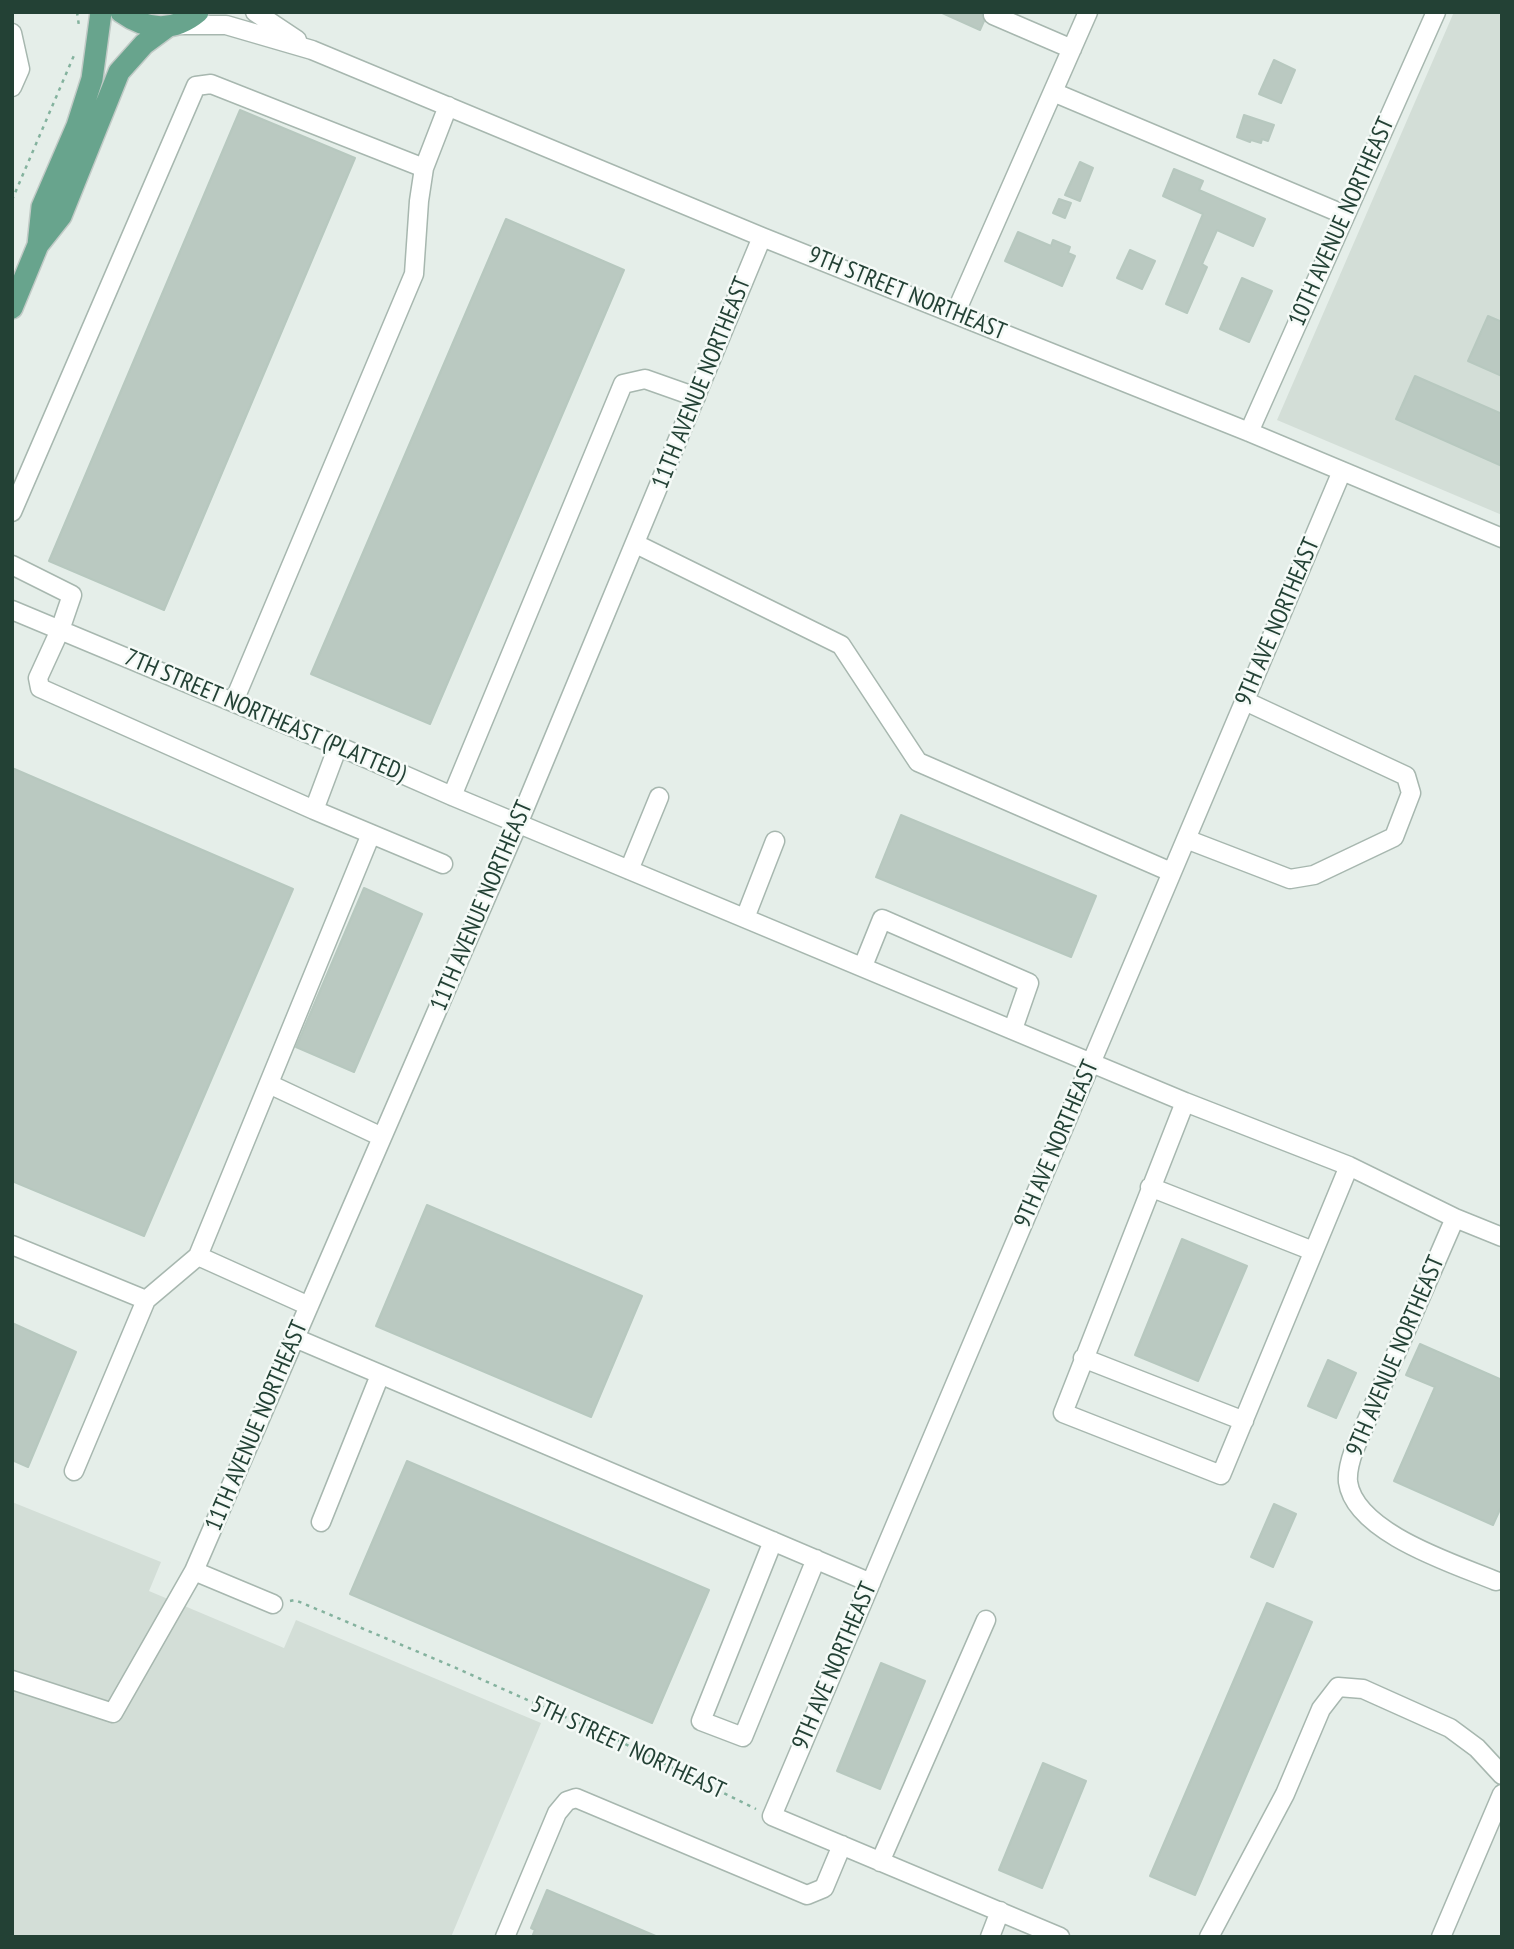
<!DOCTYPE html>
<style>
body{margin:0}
#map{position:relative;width:1514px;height:1949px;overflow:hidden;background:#e5eee9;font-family:"PT Sans Narrow",sans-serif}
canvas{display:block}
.frame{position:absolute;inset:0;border:14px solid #234135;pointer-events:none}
</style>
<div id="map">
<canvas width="1514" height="1949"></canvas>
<div class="frame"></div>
</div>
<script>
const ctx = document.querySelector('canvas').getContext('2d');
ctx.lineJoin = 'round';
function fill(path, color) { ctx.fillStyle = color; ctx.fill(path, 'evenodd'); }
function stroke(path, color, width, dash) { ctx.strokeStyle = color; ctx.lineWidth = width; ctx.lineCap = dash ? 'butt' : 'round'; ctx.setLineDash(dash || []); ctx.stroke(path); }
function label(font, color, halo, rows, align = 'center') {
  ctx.font = font + ' "PT Sans Narrow",sans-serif'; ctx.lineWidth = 5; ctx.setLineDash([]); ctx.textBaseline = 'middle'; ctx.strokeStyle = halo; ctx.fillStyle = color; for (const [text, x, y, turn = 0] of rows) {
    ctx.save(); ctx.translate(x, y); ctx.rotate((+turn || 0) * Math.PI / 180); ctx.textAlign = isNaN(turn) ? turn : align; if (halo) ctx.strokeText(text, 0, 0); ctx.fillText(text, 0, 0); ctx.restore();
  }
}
const built = new Path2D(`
 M1454 12H1502V515L1277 420Z
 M12 1502 161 1562 149 1591 284 1648 296 1620 541 1723 451 1937H12Z`);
const building = new Path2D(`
 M940 12H982L984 21 980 30Z
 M1274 60 1295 70 1281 103 1259 94Z
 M240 110 355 158 164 610 49 561Z
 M1244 115 1274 125 1268 141 1262 139 1261 143 1251 140 1250 142 1237 137Z
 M1080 162 1093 168 1080 201 1065 195Z
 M1174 169 1203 181 1199 190 1265 219 1253 246 1217 230 1202 264 1207 267 1187 313 1166 304 1203 214 1163 196Z
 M1059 199 1071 203 1065 218 1053 213Z
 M506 219 624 270 430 724 311 674Z
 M1018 232 1051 246 1053 240 1070 247 1068 253 1075 256 1062 286 1005 261Z
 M1130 250 1155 261 1142 289 1117 278Z
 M1242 278 1272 291 1249 342 1220 329Z
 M1488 316 1502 322V376L1468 361Z
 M1415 376 1502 414V466L1396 419Z
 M12 768 293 889 144 1236 12 1181Z
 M901 815 1096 896 1071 957 876 877Z
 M364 888 422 914 354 1072 296 1047Z
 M427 1205 642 1296 591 1417 376 1326Z
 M1182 1239 1247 1266 1198 1381 1135 1355Z
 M12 1323 76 1352 28 1467 12 1460Z
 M1420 1344 1502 1380V1505L1493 1525 1394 1481 1435 1387 1406 1375Z
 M1328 1360 1356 1373 1336 1418 1308 1406Z
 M407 1461 709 1590 652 1723 350 1594Z
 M1274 1504 1296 1514 1273 1567 1251 1557Z
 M1267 1603 1312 1622 1195 1895 1150 1876Z
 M881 1663 925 1681 880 1789 837 1771Z
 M1043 1763 1086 1781 1042 1888 999 1870Z
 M547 1890 658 1937H532L535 1930 531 1928Z`);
const path = new Path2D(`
 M77 12 79 26
 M12 200 75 53
 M290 1601 295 1600 454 1667 623 1743 756 1809`);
const minor = new Path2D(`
 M255 12 297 40
 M993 15 1072 49
 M177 25H226L312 50 762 237 1249 432 1502 538
 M12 33 20 69 12 87
 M1053 92 1345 215
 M955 314 1088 12
 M1249 432 1436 12
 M12 512 196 86 211 84 424 168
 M636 544 841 645 918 762 1171 872
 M12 565 72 595 60 630 38 678 40 688 314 810 338 746
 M12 610 338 746 452 796 1185 1102 1349 1166 1455 1218 1502 1237
 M234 701 414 274 419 201 424 168 448 106
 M452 796 623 384 645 379 696 397
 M314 810 443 864
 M1186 839 1290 879 1314 875 1394 837 1411 793 1406 776 1245 701
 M629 870 659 797
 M745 918 775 841
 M863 966 882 919 1029 983 1013 1029
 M269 1084 382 1137
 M1185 1102 1063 1413 1221 1475 1349 1166
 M1150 1187 1313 1251
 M1455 1218 1354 1450C1350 1461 1347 1471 1348 1482 1355 1533 1455 1564 1496 1581
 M12 1245 146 1300 74 1471
 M198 1256 309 1306
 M146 1300 198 1256 371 834
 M295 1338 871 1583
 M1083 1358 1244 1421
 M321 1522 380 1375
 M773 1541 701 1721 743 1737 816 1559
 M194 1571 273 1604
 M12 1680 113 1713 194 1571 518 824 762 237
 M880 1862 986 1620
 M505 1937 557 1813 567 1801 576 1798 807 1895 824 1888 842 1845
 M990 1937 1000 1911
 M1060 1937 772 1816 1342 471
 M1209 1937 1285 1794 1321 1709 1338 1687 1363 1689 1450 1728 1477 1748 1502 1775
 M1441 1937 1502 1794`);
const major = new Path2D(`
 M121 12C146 30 173 33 198 12
 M38 245 61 216 119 72 144 44 167 27
 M12 308 38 245 42 207 77 126 92 79 101 12`);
const streetNames = [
 ["10TH AVENUE NORTHEAST",1342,222,-66],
 ["9TH STREET NORTHEAST",907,294,22],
 ["11TH AVENUE NORTHEAST",702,383,-68],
 ["9TH AVE NORTHEAST",1278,622,-67],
 ["7TH STREET NORTHEAST (PLATTED)",265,716,23],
 ["11TH AVENUE NORTHEAST",482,906,-67],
 ["9TH AVE NORTHEAST",1057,1144,-67],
 ["9TH AVENUE NORTHEAST",1396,1356,-67],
 ["11TH AVENUE NORTHEAST",257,1426,-67],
 ["9TH AVE NORTHEAST",835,1666,-67],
 ["5TH STREET NORTHEAST",628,1748,25]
];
fill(built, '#d3ded7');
fill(building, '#bac9c1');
stroke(building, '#b7c8bf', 2);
stroke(minor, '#a7b7af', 21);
stroke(major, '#c1cac6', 24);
stroke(path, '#84b29e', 2.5, [3.5, 5]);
stroke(minor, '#fff', 18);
stroke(major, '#68a48d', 21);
label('24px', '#234135', '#f5faf7', streetNames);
</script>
